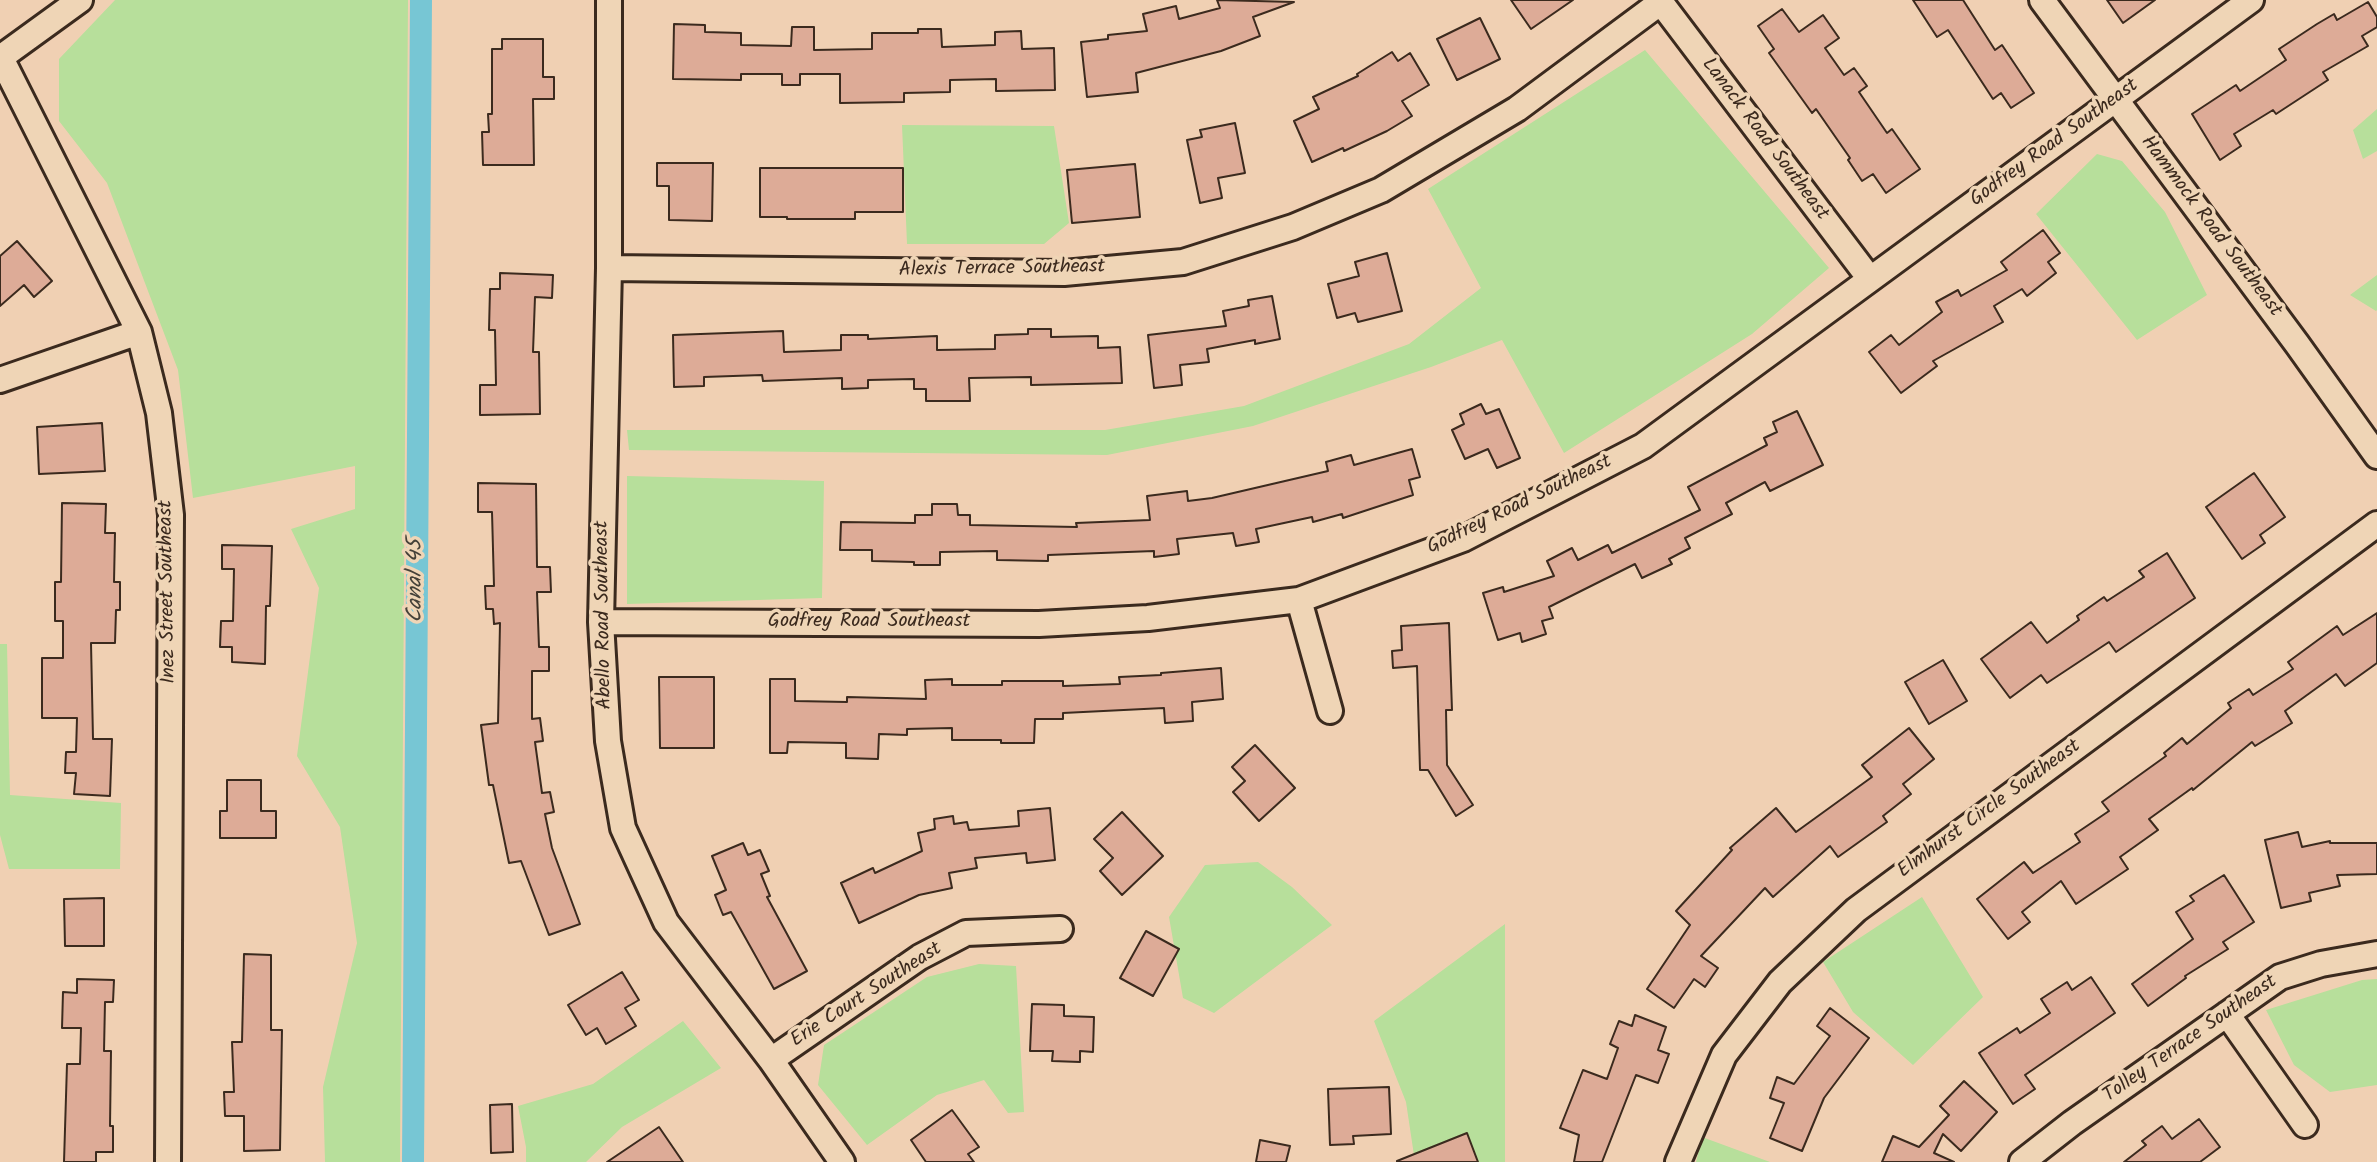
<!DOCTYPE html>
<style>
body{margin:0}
canvas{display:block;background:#f0d0b3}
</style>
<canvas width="2377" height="1162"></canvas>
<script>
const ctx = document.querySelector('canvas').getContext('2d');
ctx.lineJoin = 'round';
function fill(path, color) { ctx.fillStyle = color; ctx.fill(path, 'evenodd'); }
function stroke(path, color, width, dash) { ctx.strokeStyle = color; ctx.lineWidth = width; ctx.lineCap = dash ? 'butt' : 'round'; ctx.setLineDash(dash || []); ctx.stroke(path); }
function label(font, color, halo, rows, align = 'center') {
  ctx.font = font + ' Kalam,sans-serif'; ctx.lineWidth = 7; ctx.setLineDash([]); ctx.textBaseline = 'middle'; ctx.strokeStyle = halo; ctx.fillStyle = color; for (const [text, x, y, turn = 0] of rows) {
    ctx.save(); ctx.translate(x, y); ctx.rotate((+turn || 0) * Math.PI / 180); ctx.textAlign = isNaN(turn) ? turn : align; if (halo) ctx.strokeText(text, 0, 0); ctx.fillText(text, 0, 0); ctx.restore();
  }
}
const green = new Path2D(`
 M115 0H408L400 1162H325L323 1087 357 943 340 827 297 756 319 588 291 529 355 509V466L193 498 178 370 107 183 59 121V59Z
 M1645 50 1829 268 1752 334 1564 453 1502 340 1431 367 1253 426 1107 455 629 450 627 430H1105L1244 406 1409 344 1481 288 1428 189Z
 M2377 109V151L2363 159 2353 130Z
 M902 125 1054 126 1069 223 1044 244H907Z
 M2097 154 2122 161 2165 212 2207 295 2137 340 2036 214Z
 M2377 275V310L2376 311 2350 295Z
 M627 476 824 481 822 598 627 604Z
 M0 644H7L10 795 121 803 120 869H9L0 835Z
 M1258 862 1292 887 1332 925 1214 1013 1183 998 1169 917 1205 865Z
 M1922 897 1983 997 1913 1065 1853 1012 1823 962Z
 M1505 924V1162H1415L1406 1102 1374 1021Z
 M979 964 1016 966 1024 1112 1008 1113 984 1080 937 1095 867 1145 818 1085 824 1045 927 977Z
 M2377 979V1085L2330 1092 2294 1065 2266 1010 2362 980Z
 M683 1021 721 1068 622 1127 586 1162H526V1147L518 1106 593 1084Z
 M1702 1137 1770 1162H1696Z`);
const canal = new Path2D(`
 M413 1162 421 0`);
const building = new Path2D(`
 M1217 0 1294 2 1253 17 1260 36 1221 51 1136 73 1138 92 1087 97 1081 42 1108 39V35L1147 31 1143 14 1176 6 1179 19 1220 8Z
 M1511 0H1573L1531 29Z
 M1913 0H1963L1995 50 2002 45 2034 93 2011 108 2001 93 1993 99 1948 30 1937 37Z
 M2107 0H2155L2123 23Z
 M2368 2 2377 17V27L2362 36 2368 46 2323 72 2328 80 2276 114 2273 110 2234 134 2241 146 2220 160 2192 114 2236 85 2240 91 2286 60 2279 49 2317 24 2334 14 2337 20Z
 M1782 9 1799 32 1823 15 1839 38 1825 48 1844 75 1854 68 1867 86 1859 92 1887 133 1892 129 1920 169 1886 193 1873 174 1862 181 1848 160 1850 158 1816 109 1812 113 1769 53 1774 49 1758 26Z
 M1480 18 1500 59 1457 80 1437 39Z
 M674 24 705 25V32L741 33V45L791 46 792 27H814V50L872 49V33H918V29H941L942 47 995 45V32L1021 31 1022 49 1054 48 1055 90 996 91V79L950 80V92L904 93V102L840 103V74H800V85H782V74H741V80L673 79Z
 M502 39H543V77H554V99H533L534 165H483L482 132H489L488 114H492V49H502Z
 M1392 52 1398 61 1410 53 1429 85 1402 101 1412 116 1387 131 1344 151 1343 148 1312 162 1294 121 1319 109 1313 97 1358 76 1357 74Z
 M1235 123 1245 173 1218 178 1222 198 1200 203 1187 140 1202 137 1200 130Z
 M657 163H713L712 221 669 220V186H657Z
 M1135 164 1140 217 1072 223 1067 170Z
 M760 168H903V212H855V219H787V217H760Z
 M2043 230 2060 253 2048 262 2056 273 2027 296 2022 289 1994 306 2003 322 1933 361 1937 366 1901 393 1869 352 1891 335 1899 345 1942 312 1936 302 1958 290 1961 296 2007 270 2001 262Z
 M17 241 52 281 34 297 24 285 0 306V256Z
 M1387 253 1402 311 1358 322 1355 313 1337 318 1328 284 1359 276 1355 262Z
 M500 273 553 275 552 298 535 297 533 352H539L540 414 480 415V385H496L495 330H489L490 289H500Z
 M1272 296 1280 339 1255 344V340L1207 349 1209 362 1180 365 1182 385 1154 388 1148 335 1226 326 1223 311 1249 306 1248 300Z
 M1028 329H1051V337L1098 336V348L1120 347 1122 383 1031 385V377L969 378 970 401H926V389H914V379L868 380V388L842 389V378L763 381 762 375 704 377V386L674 387 673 335 783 331 784 352 841 350V335H868V339L937 336V350L995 349V335L1028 334Z
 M1481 404 1486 414 1499 409 1520 458 1497 468 1488 449 1465 459 1452 430 1464 424 1460 414Z
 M1797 411 1823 465 1770 491 1765 482 1726 503 1732 514 1685 538 1690 548 1669 559 1672 564 1642 578 1635 564 1549 607 1553 618 1542 621 1546 634 1522 642 1520 633 1498 640 1483 593 1503 587 1504 592 1554 576 1547 561 1572 548 1578 560 1608 545 1612 553 1700 510 1688 487 1767 445 1764 438 1777 432 1773 422Z
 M102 423 105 471 39 474 37 427Z
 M1412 449 1420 477 1409 480 1413 495 1343 518 1342 514 1313 522 1312 517 1256 529 1259 542 1236 546 1233 533 1177 539 1179 554 1154 557V551L1048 555V561L997 560V551L940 552V565H914V562L872 561V550H840L841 522 915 523V515H932V504H957L958 515H970V525L1077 527 1076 523 1150 520 1147 496 1187 491 1188 501 1212 498 1328 471 1326 462 1351 455 1354 465Z
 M2254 473 2285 517 2260 535 2265 543 2242 559 2206 507Z
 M478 483 536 484 537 567H550L551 592H537L539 647H549V671H532V719L540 718 543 741 535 742 542 793 550 792 554 812 545 814 552 848 580 924 549 935 521 861 509 863 493 785H489L481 725 498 723 500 623 494 624 493 609H486L485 586H494L492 512H478Z
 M62 503 106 504 105 533H115L114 582H120V610H116L115 643H91L93 739H112L110 796 74 794 76 773H65L66 752H76L77 718H42V658H63V621H55V582H61Z
 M222 545 272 546 270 606H266L265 664 232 662V647H220L221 621H233L234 569H222Z
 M2167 553 2195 598 2116 652 2109 642 2047 683 2041 675 2010 698 1981 659 2031 622 2047 643 2079 620 2077 616 2104 597 2107 601 2144 577 2139 571Z
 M2377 613V663L2345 686 2336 674 2285 711 2292 723 2255 746 2252 742 2193 790 2192 788 2149 819 2158 830 2120 857 2128 869 2076 904 2061 881 2022 912 2030 922 2008 939 1977 899 2024 862 2033 873 2080 842 2075 834 2109 811 2102 802 2166 756 2164 753 2182 738 2187 744 2231 708 2228 703 2249 689 2253 695 2293 669 2288 662 2337 626 2343 635Z
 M1449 623 1452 710H1446L1447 765 1473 805 1456 816 1428 770H1420L1417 666 1393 668 1392 651 1402 650 1401 626Z
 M1943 660 1967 701 1929 724 1905 682Z
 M1221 668 1223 699 1192 702 1193 721 1165 723 1164 708 1063 713V719H1035L1034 743H1001V740H952V728L907 729V735L879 734 878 759 846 758V743L788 742 787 753H770V679H795V701L847 702V697L926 699 925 680 952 679V685H1002V681H1063V686L1120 684 1119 677 1161 675V673Z
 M659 677H714V748H660Z
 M1909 728 1934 759 1903 784 1911 794 1883 816 1887 822 1838 857 1830 846 1773 897 1765 888 1701 956 1718 968 1705 987 1694 979 1674 1008 1647 989 1690 925 1676 911 1732 850 1730 848 1776 808 1796 832 1872 777 1862 765Z
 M1255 745 1295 788 1259 821 1233 792 1245 781 1232 767Z
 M227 780H261V811H276V838H220V811H227Z
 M1050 808 1055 860 1027 863 1026 853 975 858 977 868 949 873 952 888 919 895 859 923 841 883 873 868 875 873 922 851 918 833 935 829 934 819 953 816 954 824 967 822 969 830 1019 826 1018 811Z
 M1122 812 1163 856 1122 895 1100 871 1113 858 1094 839Z
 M2298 832 2302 847 2330 841V843H2377V874L2337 875 2340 886 2309 893 2311 901 2281 908 2265 840Z
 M743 843 748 855 760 850 769 871 761 874 770 896 767 897 807 971 774 989 731 912 723 915 715 895 726 890 712 856Z
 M2224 875 2254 922 2223 942 2228 949 2185 976 2186 978 2148 1006 2132 984 2193 939 2176 912 2194 901 2190 896Z
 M104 898V946H65L64 899Z
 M1146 931 1179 949 1153 996 1120 978Z
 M244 954 271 955V1030H282L280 1150 244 1151V1116H225L224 1092H234L232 1042H242Z
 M622 972 639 1000 625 1008 636 1026 606 1044 597 1028 586 1035 568 1005Z
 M2091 977 2115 1013 2025 1075 2035 1089 2013 1104 1979 1053 2017 1028 2020 1033 2050 1013 2041 999 2067 982 2072 990Z
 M77 979 114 980 113 1002H105L104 1051H111L110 1126H113V1152H96V1162H64L67 1064H80L81 1028H62L63 992 77 993Z
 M1032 1004 1064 1005V1016L1094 1017 1093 1052 1080 1051V1062L1052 1061 1053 1051H1030Z
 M1830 1008 1869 1038 1824 1098 1802 1151 1770 1138 1784 1103 1770 1098 1777 1077 1794 1084 1830 1036 1817 1026Z
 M1635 1015 1666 1027 1658 1050 1669 1054 1658 1083 1636 1075 1602 1162H1574L1579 1135 1560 1128 1583 1070 1607 1079 1618 1048 1610 1044 1619 1021 1632 1026Z
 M1964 1081 1997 1112 1961 1151 1943 1134 1934 1153 1954 1162H1882L1893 1136 1919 1147 1949 1115 1940 1106Z
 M1389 1087 1391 1134 1353 1136 1354 1144 1330 1145 1328 1089Z
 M512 1104 513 1152 491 1153 490 1105Z
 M952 1110 979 1147 968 1154 974 1162H926L911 1140Z
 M2199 1119 2220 1147 2200 1162H2124L2146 1145 2142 1141 2162 1126 2172 1139Z
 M659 1127 683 1162H607Z
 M1467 1133 1478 1162H1397V1161Z
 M1260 1140 1290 1146 1286 1162H1256Z`);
const street = new Path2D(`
 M609 0V268L601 622 608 741 623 828 666 922 771 1060 842 1162
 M1659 0 1870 279
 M2042 0 2297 344 2377 456
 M0 58 80 0
 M1 58 139 332 159 413 171 515 168 1162
 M609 268 1064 273 1183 262 1293 227 1381 190 1517 109 1661 2
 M0 380 139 332
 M1299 600 1330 711
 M601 622 1039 624 1148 618 1299 600 1463 539 1643 446 2251 0
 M2227 1014 2305 1125
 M771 1060 920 957 966 933 1060 929
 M1678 1162 1724 1055 1780 982 1856 910 2377 524
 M2022 1162 2072 1123 2280 977 2321 964 2377 954`);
const streetNames = [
 ["Lanack Road Southeast",1764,140,53],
 ["Godfrey Road Southeast",2055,144,-36],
 ["Hammock Road Southeast",2210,227,53],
 ["Alexis Terrace Southeast",1002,270,-1],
 ["Godfrey Road Southeast",1520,506,-26],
 ["Inez Street Southeast",169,592,-91],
 ["Abello Road Southeast",605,615,-91],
 ["Godfrey Road Southeast",869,623],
 ["Elmhurst Circle Southeast",1990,810,-36],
 ["Erie Court Southeast",867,996,-33],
 ["Tolley Terrace Southeast",2191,1040,-35]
];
const waterNames = [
 ["Canal 45",417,581,-90]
];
fill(green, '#b7df9b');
stroke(canal, '#77c6d4', 22);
fill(building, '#ddab97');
stroke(building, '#3b2a1e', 2);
stroke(street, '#3b2a1e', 30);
stroke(street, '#efd5b6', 24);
label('20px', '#3b2a1e', '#efd5b6', streetNames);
label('italic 22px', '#444139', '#efd5b6', waterNames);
</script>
